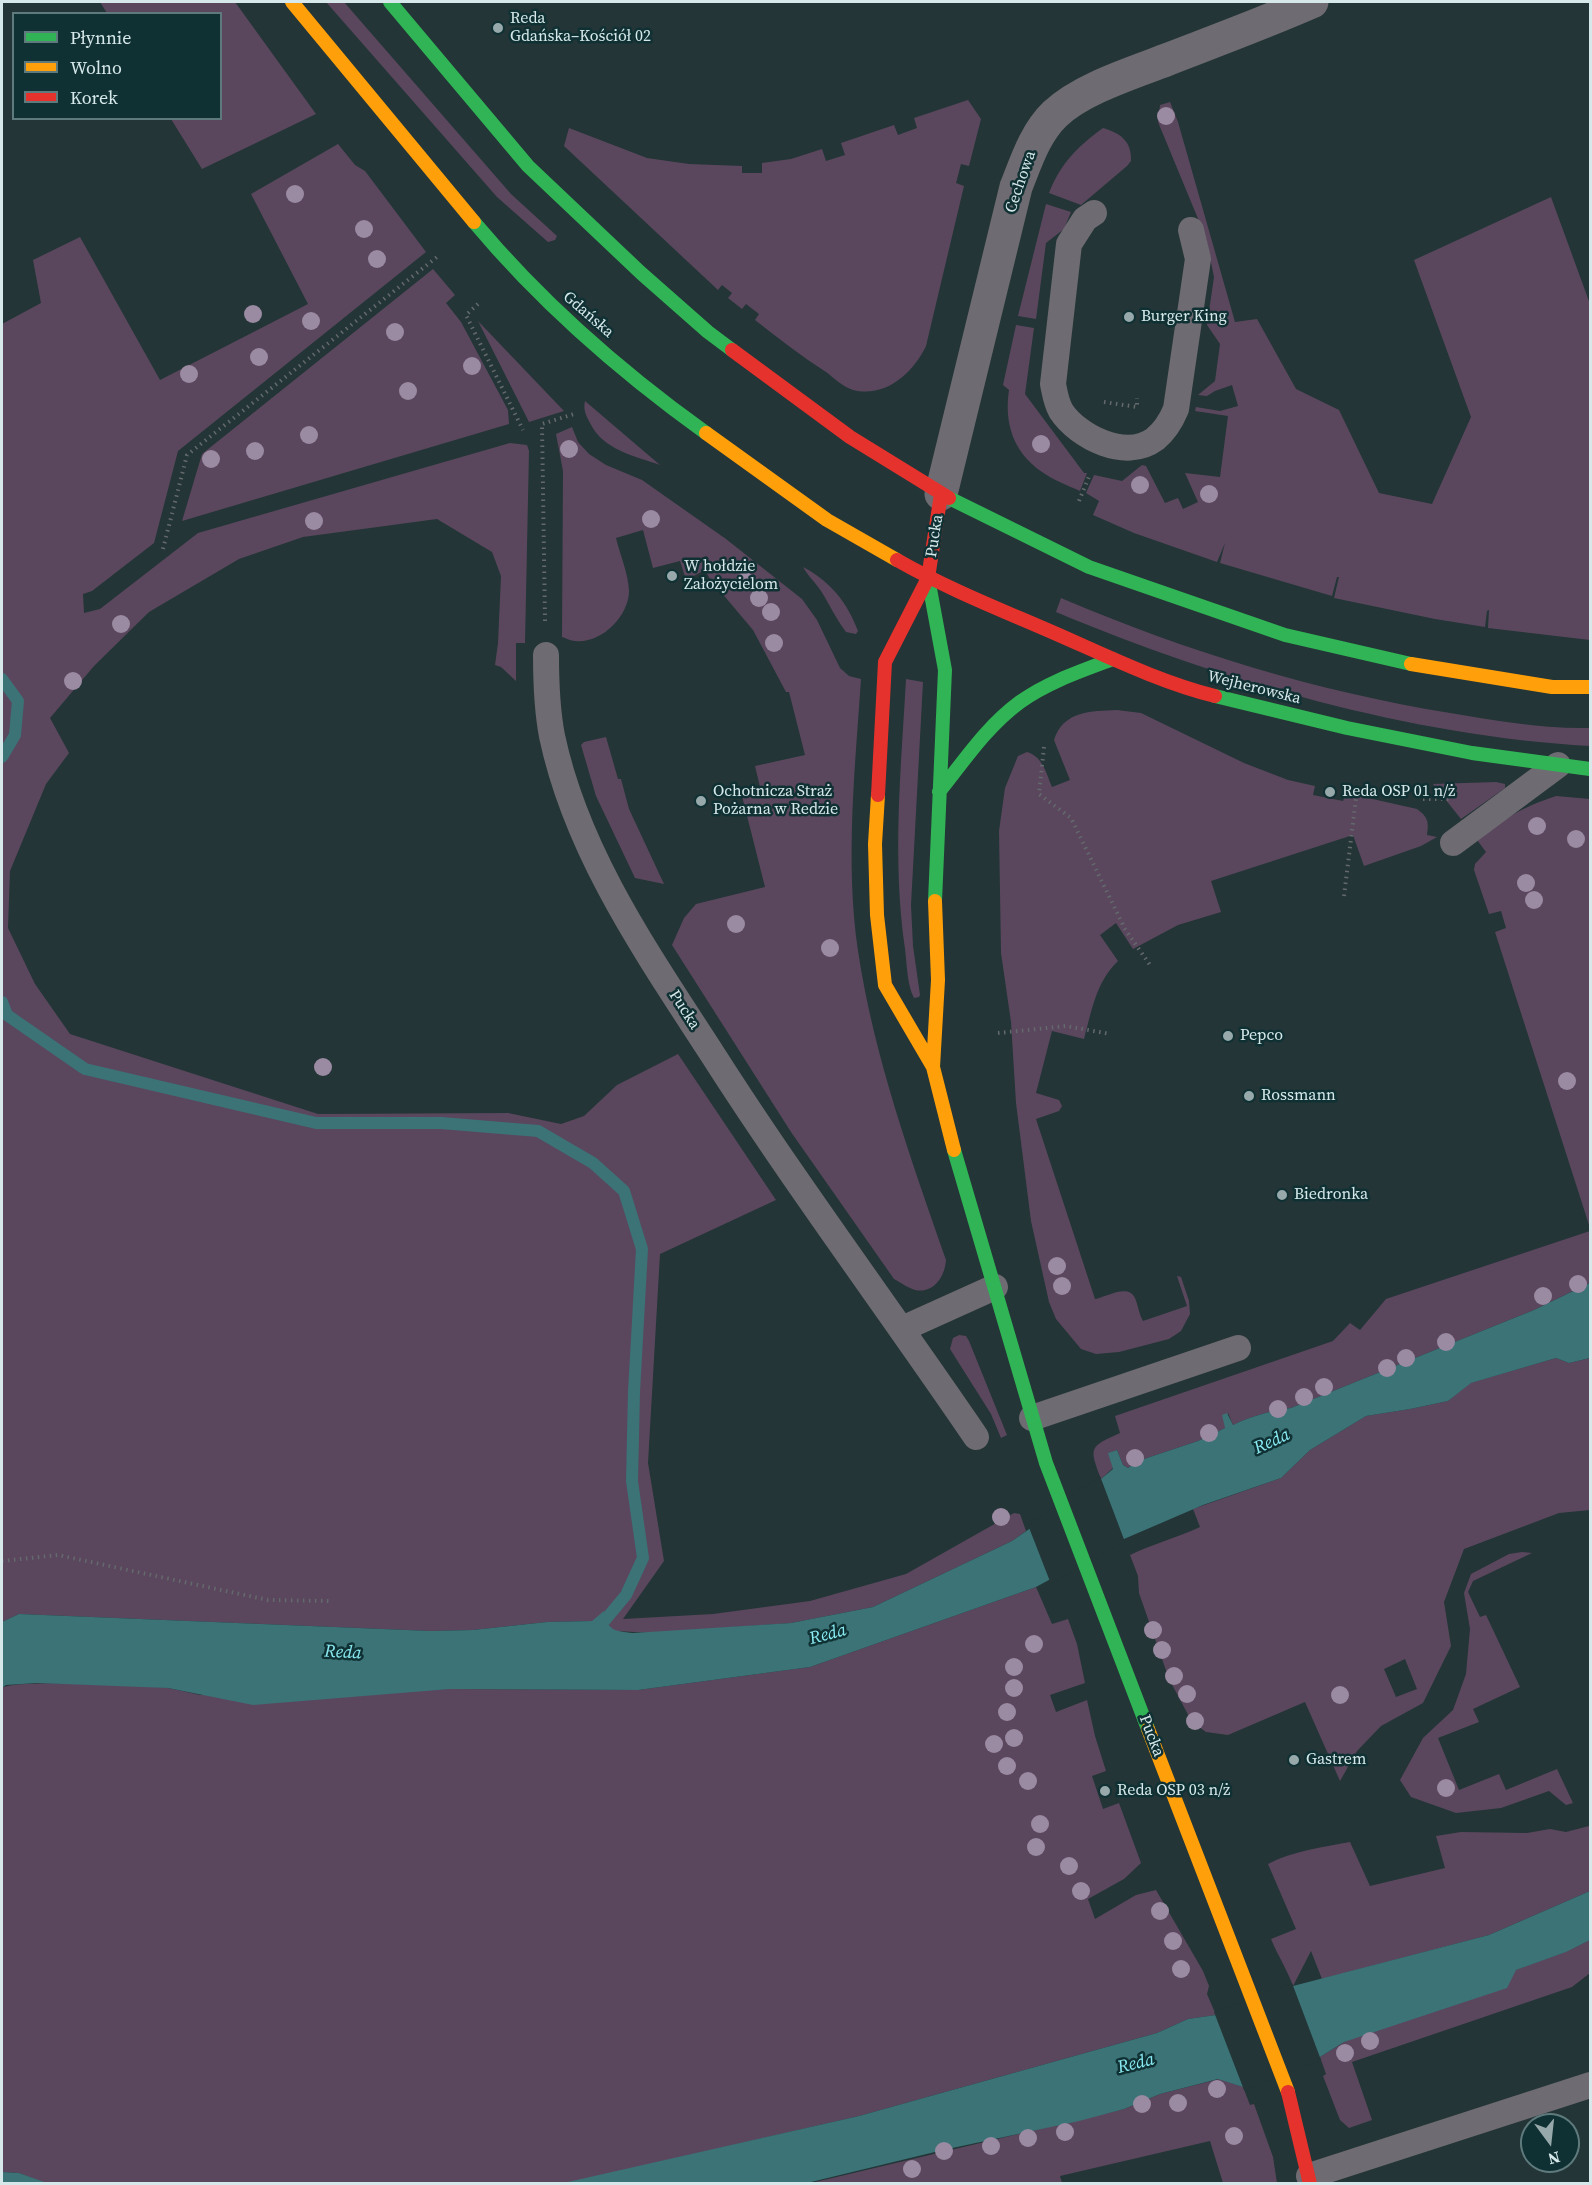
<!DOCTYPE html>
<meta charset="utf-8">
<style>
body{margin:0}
#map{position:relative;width:1592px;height:2185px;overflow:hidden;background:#233536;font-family:"Source Serif 4",serif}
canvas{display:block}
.frame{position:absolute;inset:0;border:3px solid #d6e8e9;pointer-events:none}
.legend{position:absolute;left:12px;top:12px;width:210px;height:108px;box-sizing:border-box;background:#103134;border:2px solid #5f7a7c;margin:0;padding:8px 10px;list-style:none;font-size:18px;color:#d6e8e9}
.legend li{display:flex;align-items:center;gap:12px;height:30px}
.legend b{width:30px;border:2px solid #5f7a7c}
.north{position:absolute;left:1520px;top:2113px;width:60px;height:60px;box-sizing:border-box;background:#103134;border:2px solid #5f7a7c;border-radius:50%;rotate:165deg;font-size:16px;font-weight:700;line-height:24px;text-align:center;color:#d6e8e9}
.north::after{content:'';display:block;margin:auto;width:21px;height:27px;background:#97a9aa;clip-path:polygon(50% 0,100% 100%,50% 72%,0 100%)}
</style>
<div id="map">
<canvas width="1592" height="2185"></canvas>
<div class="frame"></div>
<ul class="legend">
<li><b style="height:8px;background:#30b455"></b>Płynnie</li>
<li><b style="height:8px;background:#ff9f0a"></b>Wolno</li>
<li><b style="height:8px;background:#e5322d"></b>Korek</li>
</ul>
<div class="north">N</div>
</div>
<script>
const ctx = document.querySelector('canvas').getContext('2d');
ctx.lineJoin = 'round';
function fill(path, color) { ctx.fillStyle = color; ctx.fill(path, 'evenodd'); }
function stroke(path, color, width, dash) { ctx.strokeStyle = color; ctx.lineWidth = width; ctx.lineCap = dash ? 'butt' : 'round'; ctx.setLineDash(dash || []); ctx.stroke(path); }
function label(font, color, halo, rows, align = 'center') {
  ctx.font = font + ' "Source Serif 4",serif'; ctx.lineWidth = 5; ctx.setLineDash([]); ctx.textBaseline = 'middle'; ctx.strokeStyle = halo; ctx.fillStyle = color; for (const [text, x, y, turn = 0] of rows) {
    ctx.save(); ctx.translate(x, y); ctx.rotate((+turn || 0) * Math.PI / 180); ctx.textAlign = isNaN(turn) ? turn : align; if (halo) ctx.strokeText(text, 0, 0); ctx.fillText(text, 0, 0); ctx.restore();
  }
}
const green = new Path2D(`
 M100 2H235L316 114 202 169 171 119 220 118V14L107 13Z
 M326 2H344L511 194 557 236 555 240 548 242 497 197Z
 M968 100 981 119 969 166 961 164 956 183 964 186 926 346C913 373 886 398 853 390 843 387 834 378 826 372 801 356 778 338 755 320L759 314 746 304 742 309 728 298 732 293 722 285 718 290 564 146 569 128 647 158 689 164 742 166V173H762V163L791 159 822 149 826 161 845 155 841 143 894 125 898 135 917 128 914 118Z
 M1170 102 1178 122 1235 322 1257 319 1296 389 1339 410 1379 493 1432 504 1471 417 1414 260 1551 197 1590 304V640L1488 628 1489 610 1487 611 1485 627 1435 619 1334 598 1339 577H1337L1332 596 1220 563 1225 543 1217 562 1134 533 1093 515 1099 501 1086 493 1094 475 1122 481 1142 465 1146 466 1165 503 1178 498 1183 509 1198 502 1185 473 1220 477 1228 416 1195 411 1196 407 1220 411 1238 406 1232 385 1215 391 1207 396 1198 395 1215 381 1220 344 1207 325 1214 277 1206 238 1158 122 1160 105Z
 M1103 128C1120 133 1132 141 1131 161L1127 166 1081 205 1049 193C1061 163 1077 147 1103 128Z
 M338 144 355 165 365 171 426 252 178 451 154 543 92 591 83 594 84 613 100 609 198 533 510 443 527 445 529 451 525 643H516V681L501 667 495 665 498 643 501 576 492 552 437 519 303 537 239 559 149 612 94 666 50 718 69 753 46 784 10 871 8 928 35 984 70 1034 318 1114 508 1113 561 1124 584 1116 617 1085 678 1054 776 1200 660 1254 648 1463 664 1561 623 1619 713 1614 810 1601 906 1574 1014 1513 1020 1514 1026 1531 1012 1541 873 1607 791 1623 653 1633 616 1631 592 1621 547 1622 473 1630 431 1631 19 1614 2 1622V324L41 303 33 260 80 237 160 380 308 304 251 194Z
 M1046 204 1071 212 1064 229 1046 243 1036 319 1018 316Z
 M433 269 455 295 446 303 461 322 508 410 509 424 182 521 202 454Z
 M478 321 564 411 529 422Z
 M1016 325 1034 328 1025 394 1084 473H1087L1080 491C1067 485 1053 480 1042 472 1013 452 1004 423 1009 390L1003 385Z
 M585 401 660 465C635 456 603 450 590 423 586 415 583 410 585 401Z
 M572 427 578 442 589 454 606 465 642 480 726 539 802 599 817 620 840 668 849 676 861 679C855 769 845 861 858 951 874 1057 911 1159 946 1260 945 1276 934 1294 915 1290 908 1288 900 1282 894 1279L791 1132 672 945 684 918 696 904 765 887 741 792 760 787 755 766 805 755 789 692H786L753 630 710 579 705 570 686 580 680 561 653 568 643 530 616 538C620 555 629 575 629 592 628 617 601 644 575 641 571 641 566 638 562 637L563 471 556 434Z
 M803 567C831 582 847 602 858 631L856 634 846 632C836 619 830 605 821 591 815 582 808 576 803 567Z
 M1061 598C1188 652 1315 691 1450 713 1497 721 1543 729 1590 728V746C1410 736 1221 681 1056 612Z
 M906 679 923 682 911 905 913 946 920 995 919 997 914 998C907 985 907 964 905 949 892 859 901 769 906 679Z
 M1117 710 1141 713 1244 763 1288 780 1315 786 1313 795 1343 801 1346 793 1417 809C1428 817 1429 822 1427 835L1437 837 1421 846 1364 866 1353 835 1211 881 1221 912 1178 925 1133 949 1116 923 1100 935 1118 961C1096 982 1092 1010 1084 1039L1052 1031 1036 1093 1059 1100 1062 1106 1059 1111 1036 1119 1095 1299C1106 1297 1128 1283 1135 1298 1138 1305 1139 1314 1143 1321L1187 1306 1177 1276 1181 1277 1189 1301 1190 1314 1181 1331 1169 1339 1119 1352 1096 1354 1081 1349 1056 1319 1049 1302 1031 1221 1016 1103 1011 1022 1001 953 999 831 1005 788 1018 756 1027 752C1043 757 1046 773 1052 787L1070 780 1054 740C1063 711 1091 711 1117 710Z
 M606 737 618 779H621L629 809 664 884 635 878 596 796 581 745 584 742Z
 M1496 782 1505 784V788L1461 819 1433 784Z
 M1556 796 1590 799V1228L1495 932 1506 928 1501 911 1489 914 1474 870 1475 864 1486 852 1477 840C1507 817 1520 808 1556 796Z
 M1590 1231V1283L1534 1310 1291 1408C1271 1411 1251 1416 1233 1425L1228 1413 1225 1428 1198 1441 1138 1461 1128 1468 1123 1465 1117 1450 1109 1453 1113 1468 1101 1479C1089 1447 1089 1447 1120 1433L1115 1416 1333 1341 1350 1323 1360 1330 1386 1299Z
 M959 1335 966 1336 969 1341 1007 1435 1001 1438 991 1414 950 1349 953 1338Z
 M1556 1358 1569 1363 1590 1358V1510L1559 1513 1464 1549 1444 1602 1451 1646 1423 1703 1381 1726 1357 1751 1340 1781 1305 1702 1228 1735 1206 1732 1192 1722 1169 1679 1139 1593 1138 1576 1130 1555C1153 1544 1176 1538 1200 1527L1193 1509 1281 1478 1310 1450 1366 1416 1410 1409 1448 1401 1470 1383ZM1405 1659 1417 1689 1396 1697 1384 1669Z
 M1522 1552 1532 1553 1473 1581 1468 1592 1480 1617 1486 1615 1520 1687 1473 1709 1479 1722 1438 1738 1459 1790 1499 1774 1506 1790 1557 1769 1573 1803 1566 1805 1549 1791 1501 1808 1456 1813 1411 1797 1400 1780 1423 1738 1453 1710 1466 1674 1470 1629 1464 1593 1471 1574 1509 1554Z
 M1036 1587 1052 1624 1068 1619 1077 1644 1085 1683 1050 1695 1056 1712 1087 1700 1095 1736 1106 1771 1092 1776 1103 1809 1119 1803 1141 1863 1124 1879 1088 1899 1095 1919 1136 1895 1156 1890 1203 1971 1209 1986 1207 1994 1216 2015 1188 2019 1157 2033 859 2116 568 2183 47 2184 19 2173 2 2172V1688C14 1679 146 1685 168 1688 179 1690 190 1693 200 1695L450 1689 638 1690 810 1667Z
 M1589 1826 1590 1830V1891L1489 1935 1322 1979 1311 1951 1293 1986C1287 1969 1278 1956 1271 1939L1296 1929 1268 1864C1292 1851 1324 1847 1350 1842L1370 1886 1445 1868 1436 1836 1461 1832 1527 1833 1550 1829 1566 1832Z
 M1590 1940V1973L1572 1987 1352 2062 1372 2120 1349 2128 1340 2120 1323 2076 1326 2074 1320 2057 1344 2042 1515 1970 1565 1952Z
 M1219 2079 1243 2087 1250 2105 1254 2104 1273 2157 1277 2183H1223L1210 2141 1060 2176 1062 2183 807 2184 1124 2109 1160 2094Z`);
const water = new Path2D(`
 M1590 1283V1358L1569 1363 1556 1358 1471 1383 1448 1401 1410 1409 1366 1416 1310 1450 1281 1478 1203 1505 1124 1539 1036 1587 810 1667 638 1690 450 1689 253 1705 168 1688 37 1683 6 1685 2 1688V1622L19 1614 431 1631 473 1630 547 1622 592 1621 604 1611C607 1631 615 1631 633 1633L791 1623 873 1607 1012 1541 1101 1479 1113 1469 1108 1453 1117 1450 1123 1465 1128 1468 1138 1461 1198 1441 1225 1428 1222 1415 1227 1413 1233 1425C1251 1416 1271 1411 1291 1408L1534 1310Z
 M1590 1891V1940L1566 1952 1516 1970 1507 1988 1344 2042 1320 2057 1243 2087 1218 2079 1160 2094 1124 2109 1079 2121 943 2150 807 2183 559 2184 859 2116 1157 2033 1188 2019 1216 2015 1293 1986 1489 1935Z
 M2 2172 19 2173 47 2183H2Z`);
const pier = new Path2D(`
 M1100 1476 1125 1542 1051 1584 1028 1525Z
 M1292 1983 1321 2060 1244 2090 1214 2012Z`);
const stream = new Path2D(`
 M2 679 18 701 15 735 2 757
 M2 1002 7 1015 85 1069 316 1123H441L538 1131 593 1163 624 1191 642 1249 634 1392 632 1481 643 1558 626 1595 596 1631`);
const path = new Path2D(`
 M478 304 466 315 523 430
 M1104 402 1137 407V398
 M1079 501 1090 474
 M163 549 187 455 437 257
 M545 621 542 424 574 414
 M1044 747 1039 794 1071 818 1125 929 1150 965
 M1423 799H1453
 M1344 896 1357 790
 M998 1033 1066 1026 1110 1034
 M2 1561 58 1555 268 1600 332 1601`);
const lane = new Path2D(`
 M1094 213 1085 219 1069 244 1053 384C1055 394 1056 402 1061 411 1078 437 1126 461 1155 439 1165 431 1171 421 1176 409L1198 259 1191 230
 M546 655C546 682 547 710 552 736 577 854 649 956 713 1055 796 1185 889 1309 976 1437
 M1453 843 1558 765
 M902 1329 995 1287
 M1032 1418 1238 1348
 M1309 2176 1590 2085`);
const street = new Path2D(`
 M941 494 1016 187C1026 162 1035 133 1055 114 1081 89 1132 73 1166 60 1215 41 1264 23 1312 2`);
const fast = new Path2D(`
 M390 2 528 166 641 273 708 332 732 350
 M474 222C541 302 621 372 706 433
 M949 498 1089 567 1285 635 1411 664
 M928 578 945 670 935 901
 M1215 696 1347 728 1472 753 1590 769
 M939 792C964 761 987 726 1020 702 1048 682 1081 671 1113 659
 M954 1150 1046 1463 1148 1729`);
const slow = new Path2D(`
 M292 2 474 222
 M706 433 827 520 897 560
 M1411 664 1552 687H1590
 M878 795 875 844 877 915 885 985 933 1067 954 1150
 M933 1067 938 980 935 901
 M1148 1729 1288 2092`);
const jam = new Path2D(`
 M732 350 850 437 949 498
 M897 560C946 588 999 609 1052 632 1105 655 1159 682 1215 696
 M878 795 885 662 928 578 941 494
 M1288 2092 1310 2184`);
const trees = [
 [1166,116],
 [295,194],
 [364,229],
 [377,259],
 [253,314],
 [311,321],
 [395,332],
 [259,357],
 [472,366],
 [189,374],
 [408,391],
 [309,435],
 [1041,444],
 [569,449],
 [255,451],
 [211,459],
 [1140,485],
 [1209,494],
 [651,519],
 [314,521],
 [745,581],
 [759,598],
 [771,612],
 [121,624],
 [774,643],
 [73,681],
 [1537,826],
 [1576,839],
 [1526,883],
 [1534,900],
 [736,924],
 [830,948],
 [323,1067],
 [1567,1081],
 [1057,1266],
 [1578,1284],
 [1062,1286],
 [1543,1296],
 [1446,1342],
 [1406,1358],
 [1387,1368],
 [1324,1387],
 [1304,1397],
 [1278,1409],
 [1209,1433],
 [1135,1458],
 [1001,1517],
 [1153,1630],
 [1034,1644],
 [1162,1650],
 [1014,1667],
 [1174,1676],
 [1014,1688],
 [1187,1694],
 [1340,1695],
 [1007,1712],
 [1195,1721],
 [1014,1738],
 [994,1744],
 [1007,1766],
 [1028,1781],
 [1446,1788],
 [1040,1824],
 [1036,1847],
 [1069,1866],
 [1081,1891],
 [1160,1911],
 [1173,1941],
 [1181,1969],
 [1370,2041],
 [1345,2053],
 [1217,2089],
 [1178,2103],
 [1142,2104],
 [1065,2132],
 [1234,2136],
 [1028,2138],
 [991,2146],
 [944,2151],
 [912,2169]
];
const markers = [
 [498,28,6,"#97a9aa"],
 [1129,317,6,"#97a9aa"],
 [672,576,6,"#97a9aa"],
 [1330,792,6,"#97a9aa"],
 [701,801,6,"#97a9aa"],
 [1228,1036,6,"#97a9aa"],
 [1249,1096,6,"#97a9aa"],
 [1282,1195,6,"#97a9aa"],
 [1294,1760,6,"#97a9aa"],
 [1105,1791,6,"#97a9aa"]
];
const poiNames = [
 ["Reda",510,19],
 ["Gdańska–Kościół 02",510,37],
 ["Burger King",1141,317],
 ["W hołdzie",684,567],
 ["Założycielom",684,585],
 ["Ochotnicza Straż",713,792],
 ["Pożarna w Redzie",713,810],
 ["Reda OSP 01 n/ż",1342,792],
 ["Pepco",1240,1036],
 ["Rossmann",1261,1096],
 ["Biedronka",1294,1195],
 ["Gastrem",1306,1760],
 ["Reda OSP 03 n/ż",1117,1791]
];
const streetNames = [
 ["Cechowa",1021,182,-71],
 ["Gdańska",588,315,41],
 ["Pucka",935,536,-81],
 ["Wejherowska",1254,688,14],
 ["Pucka",684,1010,57],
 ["Pucka",1151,1736,69]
];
const waterNames = [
 ["Reda",1272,1442,-25],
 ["Reda",828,1635,-15],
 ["Reda",343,1653,3],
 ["Reda",1136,2064,-14]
];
fill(green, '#5a475d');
fill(water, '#3b7377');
fill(pier, '#233536');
stroke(stream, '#3b7377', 12);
stroke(path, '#64696d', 4, [1.5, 4.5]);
stroke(lane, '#6e6b72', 26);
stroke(street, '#6e6b72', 33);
stroke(fast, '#30b455', 14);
stroke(slow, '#ff9f0a', 14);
stroke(jam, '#e5322d', 14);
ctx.fillStyle = '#9a8aa2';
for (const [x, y] of trees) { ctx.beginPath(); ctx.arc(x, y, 9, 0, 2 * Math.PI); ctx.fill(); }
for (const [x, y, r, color] of markers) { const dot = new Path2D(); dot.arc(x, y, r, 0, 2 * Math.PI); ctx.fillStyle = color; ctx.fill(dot); stroke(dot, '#103134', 2); }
label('16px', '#d6e8e9', '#103134', poiNames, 'left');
label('16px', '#d6e8e9', '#103134', streetNames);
label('italic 18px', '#89eaf2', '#103134', waterNames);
</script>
